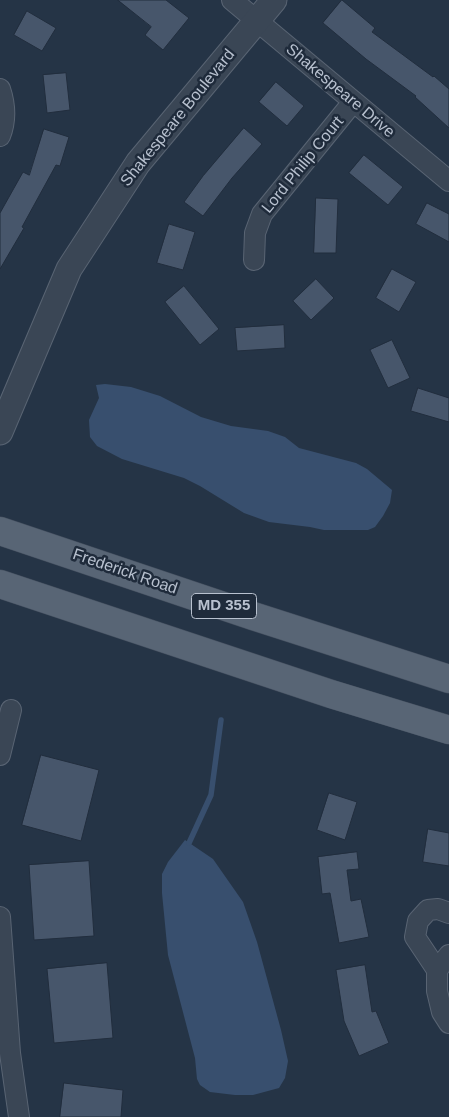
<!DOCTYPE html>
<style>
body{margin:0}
canvas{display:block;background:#253446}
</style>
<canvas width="449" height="1117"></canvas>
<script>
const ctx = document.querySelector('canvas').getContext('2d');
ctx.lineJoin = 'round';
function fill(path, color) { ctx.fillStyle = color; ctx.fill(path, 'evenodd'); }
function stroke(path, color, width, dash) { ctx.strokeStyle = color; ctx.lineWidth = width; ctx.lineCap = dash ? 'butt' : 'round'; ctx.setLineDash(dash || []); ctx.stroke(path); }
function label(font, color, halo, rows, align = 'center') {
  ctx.font = font + ' Arial,sans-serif'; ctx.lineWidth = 5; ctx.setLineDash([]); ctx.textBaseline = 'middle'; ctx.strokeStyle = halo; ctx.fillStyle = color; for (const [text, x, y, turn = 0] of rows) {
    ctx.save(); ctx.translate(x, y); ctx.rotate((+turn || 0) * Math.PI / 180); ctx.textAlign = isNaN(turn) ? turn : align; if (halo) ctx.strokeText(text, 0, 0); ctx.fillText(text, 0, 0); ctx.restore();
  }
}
const water = new Path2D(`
 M105 384 131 387 160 396 201 417 231 426 268 431 285 437 299 448 356 463 367 469 392 490 390 503 383 516 375 527 368 530H324L310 527 269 522 244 513 200 486 184 478 122 459 97 446 90 437 89 420 99 398 96 385Z
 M185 840 213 859 243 902 257 942 281 1030 288 1061 285 1078 279 1088 253 1095H235L210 1092 200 1085 197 1079 195 1058 168 955 162 893V874L168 862Z`);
const stream = new Path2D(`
 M189 843 211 795 221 720`);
const building = new Path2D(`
 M118 0H166L189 18 163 50 145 35 151 27Z
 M342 0 375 28 372 32 433 77 434 76 449 89V128L415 97 416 96 366 59 323 23Z
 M27 11 56 28 42 51 14 35Z
 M66 73 70 110 47 113 43 75Z
 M276 82 304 106 287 126 259 102Z
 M244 128 262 144 232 178 203 216 184 202 203 176Z
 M44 129 69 137 60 166 56 165 22 227 24 228 0 269V213L23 172 29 175Z
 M364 155 403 187 388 205 349 173Z
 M316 198 338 199 336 253H314Z
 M427 203 449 214V242L416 224Z
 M169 224 195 232 183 270 157 263Z
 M392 269 416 282 399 312 376 298Z
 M316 279 334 298 311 320 293 301Z
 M184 286 219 329 200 345 165 302Z
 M284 325 285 348 237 351 235 328Z
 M392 340 410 378 388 388 370 350Z
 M418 388 449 398V422L411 411Z
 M41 755 99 770 81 841 22 825Z
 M329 793 357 802 345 840 317 830Z
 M428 829 449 833V866L423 862Z
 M357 852 359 869 347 870 351 901 361 899 369 937 339 943 330 893 322 894 318 857Z
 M89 861 94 936 34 940 29 865Z
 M107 963 113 1038 54 1043 47 969Z
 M365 965 372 1012 376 1011 389 1043 359 1056 344 1021 336 970Z
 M64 1083 123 1090 121 1117H60Z`);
const minor = new Path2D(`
 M232 0 449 181
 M0 89C5 104 6 121 0 136
 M254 260 255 233 262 214 353 102
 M0 755 11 710
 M449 913 438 909 428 910 418 921 415 937 437 970V991L442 1012 449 1023
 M0 917 10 1053 19 1117
 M437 970 449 955`);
const tertiary = new Path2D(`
 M0 432 69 269 138 163 274 0`);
const primary = new Path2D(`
 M0 531 253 616 449 679
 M0 584 331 694 449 730`);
const shields = [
 [224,606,65]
];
const shieldNames = [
 ["MD 355",224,606]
];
const streetNames = [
 ["Shakespeare Drive",340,91,40],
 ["Shakespeare Boulevard",178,118,-51],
 ["Lord Philip Court",303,165,-51],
 ["Frederick Road",125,572,19]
];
fill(water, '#384f6e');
stroke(stream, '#384f6e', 5.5);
fill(building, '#47566b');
stroke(building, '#212d3d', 1);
stroke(minor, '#596473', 22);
stroke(tertiary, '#596473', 27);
stroke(primary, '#444f5f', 29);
stroke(minor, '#3a4655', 20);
stroke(tertiary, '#3a4655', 25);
stroke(primary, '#586575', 28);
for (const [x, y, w] of shields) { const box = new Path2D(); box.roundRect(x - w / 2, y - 12.5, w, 25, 4); ctx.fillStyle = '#1f2b3b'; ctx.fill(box); stroke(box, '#b8c1cf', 1); }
label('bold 15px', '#b8c1cf', null, shieldNames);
label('16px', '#b8c1cf', '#1f2b3b', streetNames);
</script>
